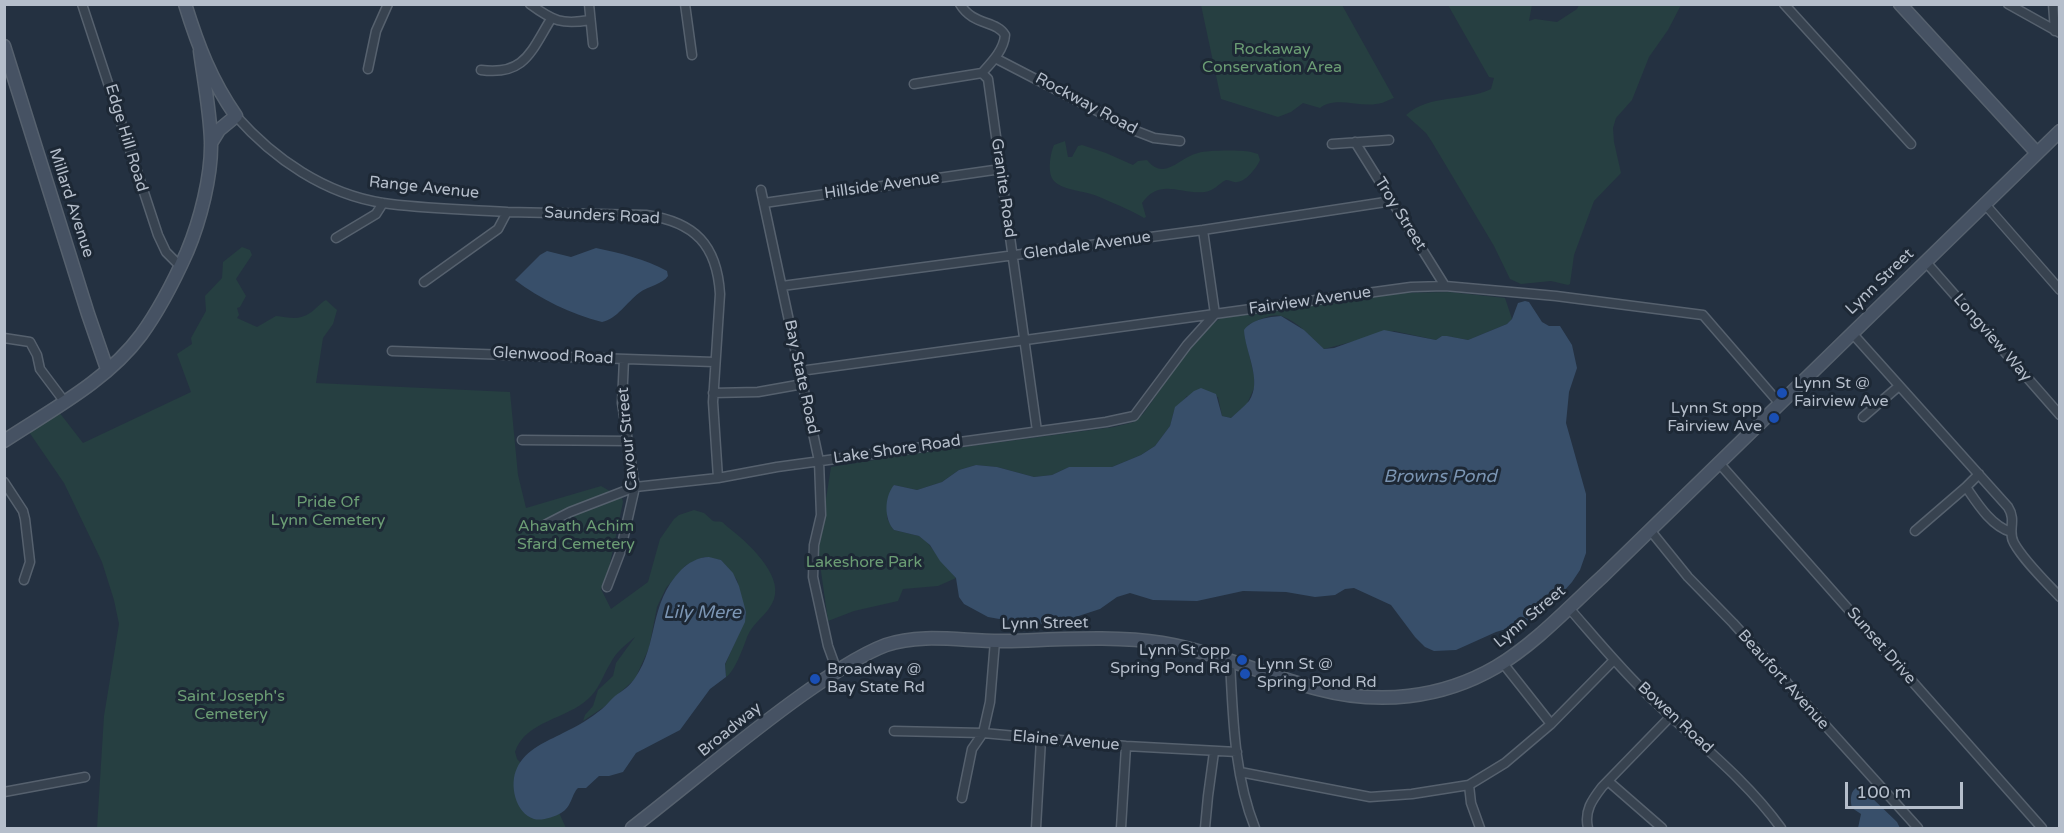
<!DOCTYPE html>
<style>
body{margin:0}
#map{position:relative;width:2064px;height:833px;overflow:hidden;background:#243141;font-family:"Varela Round",sans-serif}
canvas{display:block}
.frame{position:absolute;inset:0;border:6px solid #b5becb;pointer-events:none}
.scale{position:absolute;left:1845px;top:782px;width:118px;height:27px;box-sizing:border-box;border:3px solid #b5becb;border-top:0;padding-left:8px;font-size:18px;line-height:21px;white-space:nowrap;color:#b5becb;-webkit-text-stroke:4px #1d2835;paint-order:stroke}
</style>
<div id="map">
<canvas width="2064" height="833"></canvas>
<div class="frame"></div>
<div class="scale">100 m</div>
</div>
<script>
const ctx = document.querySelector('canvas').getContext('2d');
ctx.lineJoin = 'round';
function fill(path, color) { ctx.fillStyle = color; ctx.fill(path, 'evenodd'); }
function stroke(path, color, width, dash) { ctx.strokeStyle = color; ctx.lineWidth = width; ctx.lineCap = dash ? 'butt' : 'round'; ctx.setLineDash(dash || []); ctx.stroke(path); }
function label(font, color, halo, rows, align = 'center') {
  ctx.font = font + ' "Varela Round",sans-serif'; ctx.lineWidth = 6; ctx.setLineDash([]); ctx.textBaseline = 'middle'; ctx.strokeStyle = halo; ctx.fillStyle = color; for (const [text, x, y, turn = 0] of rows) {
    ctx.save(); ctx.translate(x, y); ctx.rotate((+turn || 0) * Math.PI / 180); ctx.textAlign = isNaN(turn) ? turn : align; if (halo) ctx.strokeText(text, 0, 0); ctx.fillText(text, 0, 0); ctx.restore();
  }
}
const green = new Path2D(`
 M1201 5H1342L1394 98C1388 100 1382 104 1376 104 1359 107 1334 96 1320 108L1303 103 1291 112 1278 117 1221 99Z
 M1448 5H1532L1529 21 1535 19 1557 22 1577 9 1579 5H1681L1668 30 1649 57 1632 100 1616 118 1613 128 1614 142 1621 173 1594 201 1574 255 1570 284 1568 285 1551 281 1521 284 1510 279 1494 246 1432 142 1426 133 1406 115C1429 94 1464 102 1491 89L1494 78 1489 77Z
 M1065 141 1068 157H1072L1078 146 1082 145 1106 153 1133 165 1138 161 1147 160C1165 182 1179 157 1198 153 1209 150 1240 150 1251 152L1258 154 1260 160C1257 167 1246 182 1237 182 1233 183 1230 180 1226 180 1218 184 1214 191 1205 192 1181 195 1160 177 1142 203L1146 217 1144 218C1129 209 1113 203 1097 196 1085 191 1062 190 1054 181 1047 174 1050 154 1054 145Z
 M242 247 250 250 252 255 236 279 246 296 240 307 237 308 239 315 237 318 257 327 276 316C288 317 299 321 310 313 316 309 320 303 326 300L337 310 333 324 323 338 316 383 510 392 518 475 526 508 601 486 622 498 623 502 609 568 601 589 611 609 648 582 660 539 674 519 679 515 694 510 704 513 713 521C716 522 719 521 722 522 724 523 726 526 729 528 746 541 783 574 774 599 769 614 753 622 747 637 744 646 734 673 726 677L725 665 746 617 737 580 721 560 704 557 692 562 685 566 666 588 657 607 649 648 635 679 604 707 583 721 585 715 593 706 598 690 613 676 616 663 635 637C625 645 616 652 610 664 603 675 599 690 588 699 567 719 525 721 515 752L517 759 550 793 566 828H97L104 716 119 624 114 600 102 562 64 483 29 432 59 412 83 443 191 392 177 354 192 344 191 338 206 311 205 296 222 278 223 262Z
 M1450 292 1505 298 1512 319 1507 324 1468 340 1447 336H1442L1436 340 1394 331 1324 349C1312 339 1297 320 1281 316 1271 313 1257 321 1248 325L1245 337 1254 375V388L1247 404 1231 418 1222 416 1218 397 1187 396 1174 411 1170 426 1155 446 1141 455 1112 467H1069L1052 475 1034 477 997 467 976 465 959 470 942 482 917 490 894 485 888 497 887 518 891 526 894 530 919 536 926 541 956 578 938 586 903 589 898 601 854 611 828 621 818 550 831 467 911 454 1114 427 1134 422 1143 414C1164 386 1195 332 1224 316L1400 293Z`);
const water = new Path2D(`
 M596 248C620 253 645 259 667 271L668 276C663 284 648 286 639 293 627 302 617 319 602 322 571 314 540 299 515 280L540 255 547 251 571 257Z
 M1525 301 1529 302 1542 322 1549 326H1560L1572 345 1577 368 1569 392 1566 423 1586 494V553L1580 570 1572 582 1548 609 1520 625 1496 632 1456 650 1434 651 1425 647 1415 637 1391 605 1354 588 1345 589 1335 595 1315 597 1286 592 1243 591 1197 601 1153 600 1130 593 1117 597 1100 609 1054 624 1022 623 988 617 964 604 959 597 956 578 940 561 930 545 919 536 894 530C884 519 884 497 894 485L917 490 942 482 959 470 976 465 997 467 1034 477 1052 475 1069 467H1112L1141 455 1155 446 1170 426 1175 407 1194 391 1201 388 1216 394 1222 416 1231 418C1237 412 1244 407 1249 401 1263 381 1245 352 1244 330 1252 319 1269 317 1281 316L1304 330 1324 349 1334 348 1384 330 1436 340 1442 336H1447L1468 340 1507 324 1512 319 1518 303Z
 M709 557 721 560 733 573 739 586 746 612 745 622 725 664 726 677 710 689 680 730 636 753 623 772 609 776H599L586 788H578C571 795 572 807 561 813 554 817 542 821 534 819 515 813 509 784 517 768 526 749 546 742 563 733 576 727 591 718 602 709 607 705 610 700 615 696 622 691 630 686 635 678 659 644 648 604 681 570 688 563 698 557 709 557Z
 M1858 787 1862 796 1869 795 1897 822 1900 828H1858L1861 814 1852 808C1850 800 1850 790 1858 787Z`);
const street = new Path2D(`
 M82 4 158 235 166 252 180 266
 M530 4C553 21 562 25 590 20
 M589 4 593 44
 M685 4 692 55
 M960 4C973 26 996 20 1005 35 1004 50 991 63 982 73L988 79 1037 431
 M1784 4 1911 144
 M2008 4 2060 33
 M2053 4 2055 31
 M995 58 1136 131 1154 138 1180 141
 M368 69 376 31 388 4
 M481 70C525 76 531 51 551 19
 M914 84 982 73
 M236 116C274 159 325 194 383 203 424 209 466 209 507 212
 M1355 142 1445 286
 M1332 144 1389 140
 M761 190 819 461 821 515 814 545 813 577 828 646 837 671
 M764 203 1001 169
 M1984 203 2060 290
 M336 238 376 214 383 203
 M1925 261 2060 415
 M424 282 498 229 507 212 646 215C695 222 717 245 720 294L713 402 718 478
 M782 286 1203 230 1392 201
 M1852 333 2008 507C2017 521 2007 531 2014 543 2024 561 2045 581 2060 597
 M4 338 30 342 37 355 40 369 64 401
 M392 351 714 362
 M800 371 1411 287 1445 286 1556 296 1703 315 1780 404
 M713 393 758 392 803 384
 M1863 417 1899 386
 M522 440 629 441
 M1719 463 2042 828
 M1979 474 1966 487C1977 503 1991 526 2011 532
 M4 482 23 511 25 519 30 562 24 580
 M539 528 570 512 635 487 718 478 777 467 1106 422 1134 416 1187 345 1215 314 1203 230
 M1650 530 1688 577 1733 623 1918 828
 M1915 531 1966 487
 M607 587 620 553 635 487 622 403 624 359
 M1569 608C1596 639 1622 671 1652 699 1696 741 1745 778 1781 828
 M1230 661C1233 717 1234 776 1255 828
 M1502 662 1551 724
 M894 731 983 733 1126 746 1237 752
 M1240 772 1370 797 1412 794 1469 785 1505 763 1551 724 1614 660
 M1608 781 1662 828
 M1469 785 1471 803 1480 828
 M4 792 85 777
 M962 798 972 749 983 733 990 702 995 641
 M1036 828 1041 739
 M1121 828 1126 746
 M1205 828 1208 796 1214 752
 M1588 828C1584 811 1592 800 1602 787L1671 716`);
const secondary = new Path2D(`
 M185 4C198 46 211 80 236 116L219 130 211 143
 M1900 4 2037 153
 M4 46 88 314 107 369
 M4 441C51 410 107 381 141 335 160 309 174 281 187 252 200 221 212 176 211 141 210 111 204 81 200 51
 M632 828C689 784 743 737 802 695 826 678 859 655 886 645 923 632 967 642 1005 641 1053 640 1115 635 1162 643 1215 652 1265 675 1318 689 1378 705 1441 699 1496 667 1536 643 1569 607 1603 576L2060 131`);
const markers = [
 [1782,393,6,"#1a4fb4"],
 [1774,418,6,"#1a4fb4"],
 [1242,660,6,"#1a4fb4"],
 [1245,674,6,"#1a4fb4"],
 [815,679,6,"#1a4fb4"]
];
const parkNames = [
 ["Rockaway",1272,50],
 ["Conservation Area",1272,68],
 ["Pride Of",328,503],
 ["Lynn Cemetery",328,521],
 ["Ahavath Achim",576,527],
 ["Sfard Cemetery",576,545],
 ["Lakeshore Park",864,563],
 ["Saint Joseph's",231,697],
 ["Cemetery",231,715]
];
const streetNames = [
 ["Rockway Road",1086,104,28],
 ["Edge Hill Road",126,138,73],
 ["Hillside Avenue",882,186,-8],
 ["Range Avenue",424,188,6],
 ["Granite Road",1003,188,82],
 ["Millard Avenue",71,203,72],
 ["Troy Street",1400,214,58],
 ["Saunders Road",602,216,3],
 ["Glendale Avenue",1087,246,-8],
 ["Lynn Street",1880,282,-44],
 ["Fairview Avenue",1310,301,-8],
 ["Longview Way",1992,338,49],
 ["Glenwood Road",553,356,3],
 ["Bay State Road",801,377,78],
 ["Cavour Street",628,439,-95],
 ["Lake Shore Road",897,450,-8],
 ["Lynn Street",1530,617,-40],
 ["Lynn Street",1045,624,-1],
 ["Sunset Drive",1881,646,49],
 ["Beaufort Avenue",1783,680,48],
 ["Bowen Road",1675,718,43],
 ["Broadway",730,730,-39],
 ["Elaine Avenue",1066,741,5]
];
const poiNames = [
 ["Lynn St @",1794,384],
 ["Fairview Ave",1794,402],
 ["Lynn St opp",1762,409,"right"],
 ["Fairview Ave",1762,427,"right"],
 ["Lynn St opp",1230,651,"right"],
 ["Spring Pond Rd",1230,669,"right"],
 ["Lynn St @",1257,665],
 ["Spring Pond Rd",1257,683],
 ["Broadway @",827,670],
 ["Bay State Rd",827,688]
];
const waterNames = [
 ["Browns Pond",1440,477],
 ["Lily Mere",702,613]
];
fill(green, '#263f41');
fill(water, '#384f6a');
stroke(street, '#56616e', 11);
stroke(secondary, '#56616e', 15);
stroke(street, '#384350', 8);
stroke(secondary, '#465263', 12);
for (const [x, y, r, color] of markers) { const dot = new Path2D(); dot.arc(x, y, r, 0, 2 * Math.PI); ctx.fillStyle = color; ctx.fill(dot); stroke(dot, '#1d2835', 2); }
label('16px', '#6b9d74', '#1d2835', parkNames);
label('16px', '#b5becb', '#1d2835', streetNames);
label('16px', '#b5becb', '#1d2835', poiNames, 'left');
label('italic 18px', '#7b95b3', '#1d2835', waterNames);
</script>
